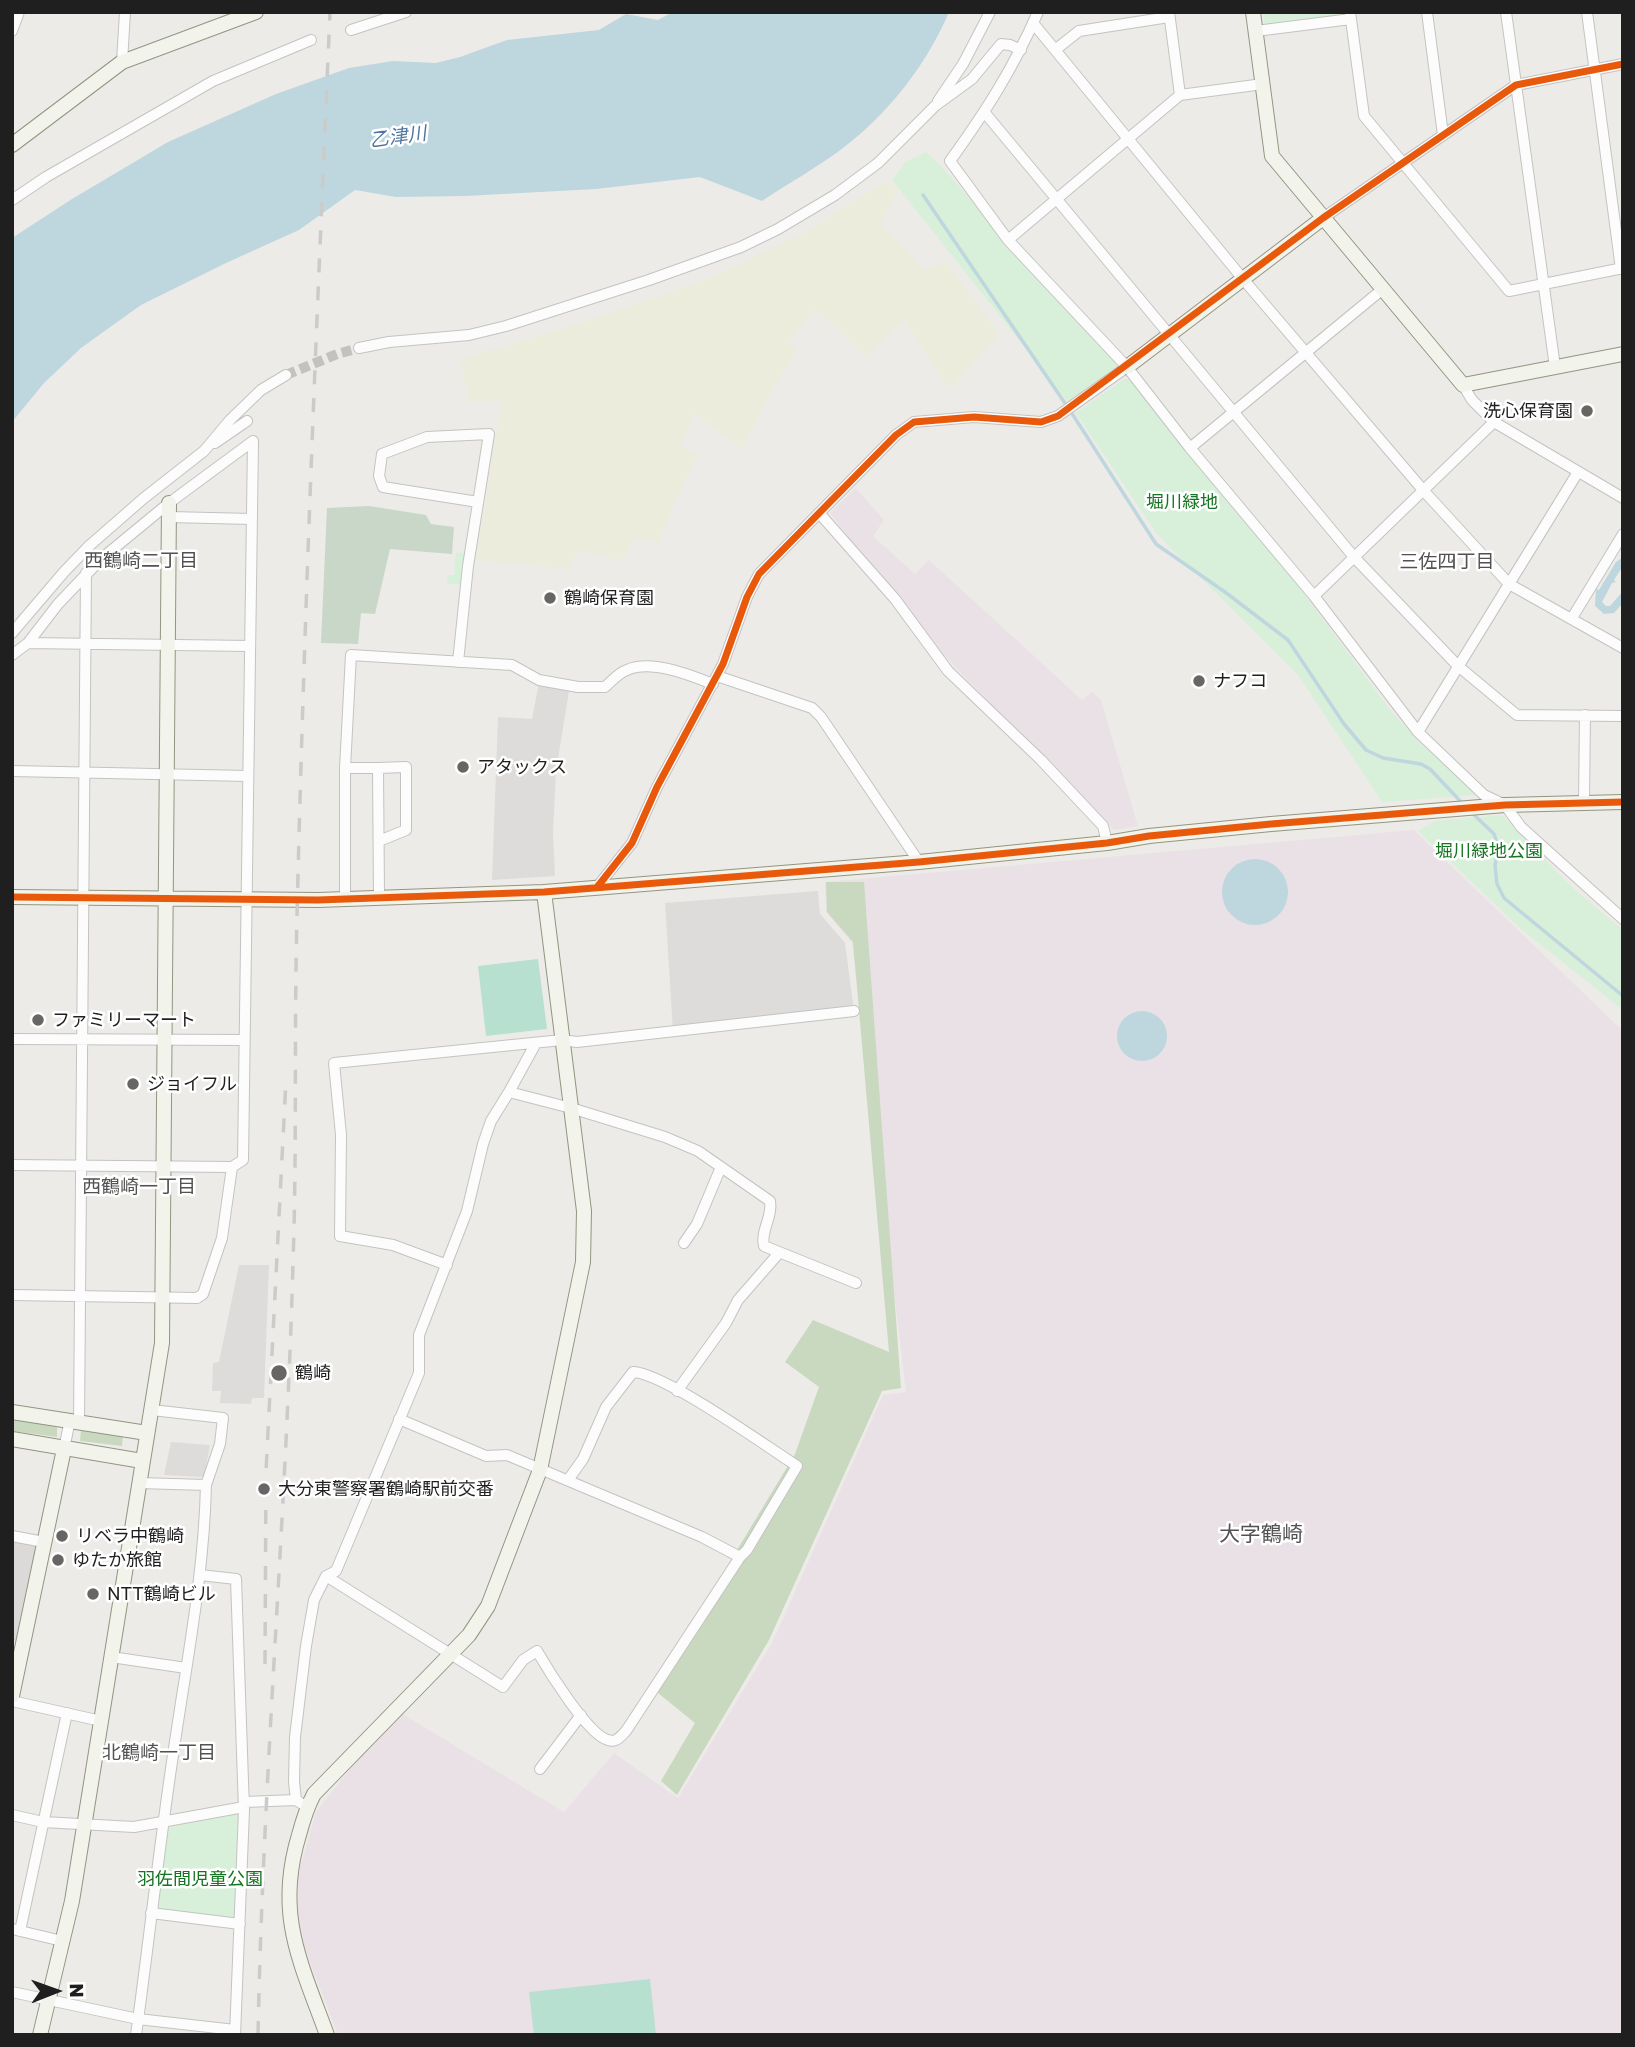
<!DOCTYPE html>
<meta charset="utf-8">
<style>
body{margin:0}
#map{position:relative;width:1635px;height:2047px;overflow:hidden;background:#edebe8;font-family:"Golos Text",sans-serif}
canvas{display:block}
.frame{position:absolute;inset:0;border:14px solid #1f1f1f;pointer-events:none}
.north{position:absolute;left:21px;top:1956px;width:70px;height:70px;-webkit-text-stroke:5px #fff;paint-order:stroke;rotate:89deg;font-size:19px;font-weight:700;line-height:28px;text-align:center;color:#1f1f1f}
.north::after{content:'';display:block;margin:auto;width:24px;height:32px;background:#1f1f1f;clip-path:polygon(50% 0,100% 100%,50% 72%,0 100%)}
</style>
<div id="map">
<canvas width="1635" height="2047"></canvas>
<div class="frame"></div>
<div class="north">N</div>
</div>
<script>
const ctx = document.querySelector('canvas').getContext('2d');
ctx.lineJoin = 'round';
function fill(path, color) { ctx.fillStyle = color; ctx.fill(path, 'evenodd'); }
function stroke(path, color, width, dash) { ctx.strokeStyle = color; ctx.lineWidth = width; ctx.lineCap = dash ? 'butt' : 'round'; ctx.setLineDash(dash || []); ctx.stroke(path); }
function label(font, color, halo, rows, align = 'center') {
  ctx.font = font + ' "Golos Text","Noto Sans JP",sans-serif'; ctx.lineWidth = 5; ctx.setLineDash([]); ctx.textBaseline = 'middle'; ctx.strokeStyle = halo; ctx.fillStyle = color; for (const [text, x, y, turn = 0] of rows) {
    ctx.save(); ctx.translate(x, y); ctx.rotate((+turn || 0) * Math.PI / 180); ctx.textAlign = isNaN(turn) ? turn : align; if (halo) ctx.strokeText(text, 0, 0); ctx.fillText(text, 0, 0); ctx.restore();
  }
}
const industrial = new Path2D(`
 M856 488 884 520 873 536 915 574 929 560 1082 700 1092 692 1101 700 1138 826 1114 830 955 667 892 596 830 513Z
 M1414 830 1623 1031V2035H338L305 1949 300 1930 297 1905 298 1876 316 1812 396 1710 564 1812 614 1753 678 1798 772 1643 883 1395 906 1392 852 943 826 912 825 882Z`);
const religious = new Path2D(`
 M12 1540 35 1545 37 1550 18 1641 12 1640Z`);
const farmland = new Path2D(`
 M884 182 899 189 881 223 925 270 946 261 1000 335 949 389 904 320 866 356 815 309 789 342 797 350 774 387 742 449 694 413 681 445 697 456 672 508 659 543 635 538 622 560 577 551 568 569 476 560 501 402 469 401 460 360 587 321 710 278 805 232Z`);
const forest = new Path2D(`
 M826 882H864L901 1388 882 1391 769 1640 677 1795 661 1781 695 1723 653 1689 795 1454 819 1387 785 1362 813 1320 889 1352 853 942 827 912Z
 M12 1419 57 1425V1437L12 1431Z
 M81 1429 123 1436 122 1446 80 1441Z`);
const cemetery = new Path2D(`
 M369 506 426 515 431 524 454 527 452 554 390 549 375 614 361 613 358 644 321 643 327 508Z`);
const park = new Path2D(`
 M1263 12H1344L1345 13 1342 15 1265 27Z
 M926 152 942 167 1119 366 1068 402 892 180 905 162Z
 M1124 379H1129L1283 565 1391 711 1419 742 1477 795 1382 802 1298 675 1156 533 1076 413Z
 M456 552 465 553 462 585 447 584 448 575H454Z
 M1502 815 1573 888 1623 930V1010L1522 930 1418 831 1435 821Z
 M237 1814 240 1816 237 1918 232 1922 161 1912 158 1908 168 1829 171 1826Z`);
const pitch = new Path2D(`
 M538 959 547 1029 486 1036 478 966Z
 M650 1979 656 2035H534L529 1992Z`);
const parking = new Path2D(`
 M539 683 569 691 556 771 553 833 555 876 492 880 498 717 532 719Z
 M818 891 820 914 845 943 854 1011 673 1031 665 903Z
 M239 1265H269L264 1398H252L251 1404 220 1403 221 1391H212L213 1363 219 1362Z
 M171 1442 210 1445 204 1477 164 1475Z`);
const water = new Path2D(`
 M673 12H949C927 64 889 113 843 148 818 167 789 183 762 201L700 177 596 189 465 196 396 197 355 190 299 230 226 263 141 305 81 348 44 383 12 422V238L72 199 168 142 276 94 349 68 393 61 436 63 460 57 507 40 599 30 626 14 658 20Z
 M1623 557V566L1614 580 1616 582 1612 583 1602 602 1606 606H1610L1623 591V603L1614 613 1604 614 1595 606 1596 589 1599 590 1616 562Z
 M1222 892a33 33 0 1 1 66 0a33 33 0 1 1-66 0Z
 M1117 1036a25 25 0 1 1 50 0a25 25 0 1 1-50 0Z`);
const stream = new Path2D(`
 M923 195 1073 415 1156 544 1225 592 1288 640 1344 724 1366 750 1383 758 1421 764 1430 769 1463 804
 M1471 812 1494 834 1498 846 1495 866 1497 884 1504 898 1623 996`);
const streetTunnel = new Path2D(`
 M286 375 337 354 359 348`);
const street = new Path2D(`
 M1038 12C1013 69 986 111 950 161L1008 240 1127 367 1190 448 1314 596 1418 732 1484 795 1505 805 1521 827 1623 919
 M1169 12 1180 95
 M1350 12 1364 116 1509 291 1623 268
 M1427 12 1443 135
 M1506 12 1555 367
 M1587 12 1621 269
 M1033 23 1243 279 1423 490 1509 584 1623 648
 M351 30 406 12
 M12 31 19 12
 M1256 31 1351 19
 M1055 50 1079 31 1169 17
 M122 62 125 12
 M938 101 963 64 990 12
 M985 113 1354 557 1458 666 1517 715 1623 716
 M12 200 46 177 213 81 311 40
 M1323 218 1516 85 1623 64
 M1008 240 1180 95 1263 84
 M359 348 389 342 469 335 506 326 649 280 741 247 778 229 835 195 878 163 935 106 972 79 1001 44 1010 45 1021 50
 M1463 385 1472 400 1494 422 1623 498
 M215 443 247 421
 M1190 448 1384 288
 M820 514 895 599 948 671 1041 760 1103 826 1107 843
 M169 517 252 519
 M1314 596 1494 422
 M1572 618 1623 534
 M12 633 64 572 89 546 144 498 204 451 230 420 261 390 286 375
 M28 643 250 646
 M12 655 28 643 58 604 101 559 169 503 253 441
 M458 662 468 566 489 434 427 437 382 454 379 476 383 487 478 502
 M717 676 812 708 821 717 919 862
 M1418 732 1578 472
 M345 768H378L379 897
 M378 768 406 767V830L379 841
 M12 771 248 776
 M1584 802 1585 715
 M598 886 632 843 657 787 723 664 747 597 759 574 896 435 914 422 974 417 1041 422 1058 416 1127 367
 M345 899V768L351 655 512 665 539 680 578 687H605C612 681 618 673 627 670 651 659 690 675 713 684
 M12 1039 244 1040
 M509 1092 536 1043
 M12 1165 232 1167 243 1160 253 441
 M684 1243 697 1224 721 1167
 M447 1265 393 1245 340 1236 341 1135 334 1063 562 1040 577 1042 854 1011
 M12 1295 197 1298 203 1294 222 1238 232 1167
 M677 1391 726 1323 738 1300 779 1253
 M79 1422 86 573
 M64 1449 70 1420
 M568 1480 583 1459 606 1407 633 1372C664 1373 766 1446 797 1466L747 1550 740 1557
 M139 1483 206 1485 220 1444 223 1418 152 1410
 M12 1536 44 1542
 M200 1575 236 1579 244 1810 235 2035
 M326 1576 503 1687 523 1660 537 1651C548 1670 588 1735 608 1740 616 1743 620 1737 626 1731L740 1557 702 1537 507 1455 486 1456 399 1419
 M111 1657 186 1668
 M12 1701 101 1721
 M540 1769 581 1715
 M244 1802 296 1800
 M307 1807 296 1800 294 1782 295 1737 306 1646 314 1600 326 1576 336 1571 419 1373V1335L467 1211 483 1144 491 1121 509 1092 571 1108 665 1137 698 1151 770 1201C773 1217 760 1231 764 1246L856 1283
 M12 1815 43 1822 134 1827 244 1807
 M151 1913 240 1924
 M12 1929 62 1941
 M20 1931 67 1713
 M12 1992 138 2019 235 2030
 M136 2035C149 1941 159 1848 173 1755 186 1665 204 1576 206 1485`);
const secondary = new Path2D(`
 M1253 12 1272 156 1463 385 1623 354
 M12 145 122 62 256 12
 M1127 367 1323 218
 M12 897 318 900 544 892 919 862 1107 843 1149 836 1271 824 1505 805 1623 802
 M12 1412 147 1433
 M12 1439 142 1461
 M12 1696 64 1449
 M40 2035 72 1901 162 1343 169 503
 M327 2035C300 1961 275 1914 299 1835 303 1820 307 1807 314 1794L469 1635 488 1606 540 1470 583 1262 584 1211 544 892`);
const rail = new Path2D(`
 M265 1664 266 1471 286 1080
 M258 2035C263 1777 286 1520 293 1263 297 1147 294 1032 297 917 304 615 317 314 330 12`);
const cycleway = new Path2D(`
 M598 886 632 843 657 787 723 664 747 597 759 574 896 435 914 422 974 417 1041 422 1058 416 1323 218 1516 85 1623 64
 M12 897 318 900 544 892 919 862 1107 843 1149 836 1271 824 1505 805 1623 802`);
const markers = [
 [1587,411,7,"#676665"],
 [550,598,7,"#676665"],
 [1199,681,7,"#676665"],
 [463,767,7,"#676665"],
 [38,1020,7,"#676665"],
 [133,1084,7,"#676665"],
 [279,1373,9,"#676665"],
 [264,1489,7,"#676665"],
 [62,1536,7,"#676665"],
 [58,1560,7,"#676665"],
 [93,1594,7,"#676665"]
];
const poiNames = [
 ["洗心保育園",1573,411,"right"],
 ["鶴崎保育園",564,598],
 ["ナフコ",1213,681],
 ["アタックス",477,767],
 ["ファミリーマート",52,1020],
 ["ジョイフル",147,1084],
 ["鶴崎",295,1373],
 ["大分東警察署鶴崎駅前交番",278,1489],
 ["リベラ中鶴崎",76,1536],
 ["ゆたか旅館",72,1560],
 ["NTT鶴崎ビル",107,1594]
];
const parkNames = [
 ["堀川緑地",1182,502],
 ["堀川緑地公園",1489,851],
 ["羽佐間児童公園",200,1879]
];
const waterNames = [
 ["乙津川",398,137,-8]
];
const neighbourhoodNames = [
 ["西鶴崎二丁目",141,561],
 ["三佐四丁目",1447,562],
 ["西鶴崎一丁目",139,1187],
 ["北鶴崎一丁目",159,1753]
];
const quarterNames = [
 ["大字鶴崎",1261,1534]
];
fill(industrial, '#eae1e6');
fill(religious, '#dbdad9');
fill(farmland, '#ebecdc');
fill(forest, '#c8d9bf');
fill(cemetery, '#c8d7c8');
fill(park, '#d8f0d9');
fill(pitch, '#b7e0d0');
fill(parking, '#dddcdb');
fill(water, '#bed6de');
stroke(stream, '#bed6de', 3.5);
stroke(streetTunnel, '#c4c2c0', 10, [10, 5]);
stroke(street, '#c4c3c2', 12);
stroke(secondary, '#939581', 16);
stroke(street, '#fcfcfc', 10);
stroke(secondary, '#f2f3eb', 14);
stroke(rail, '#cbcbca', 3.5, [14, 14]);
stroke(cycleway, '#e8590c', 7);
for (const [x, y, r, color] of markers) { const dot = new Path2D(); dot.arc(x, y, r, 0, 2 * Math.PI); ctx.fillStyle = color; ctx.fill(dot); stroke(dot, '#fff', 2.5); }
label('18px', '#1f1f1f', '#fff', poiNames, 'left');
label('18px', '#157420', '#fff', parkNames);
label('italic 19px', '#50759f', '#fff', waterNames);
label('19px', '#525252', '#fff', neighbourhoodNames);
label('21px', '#525252', '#fff', quarterNames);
</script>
